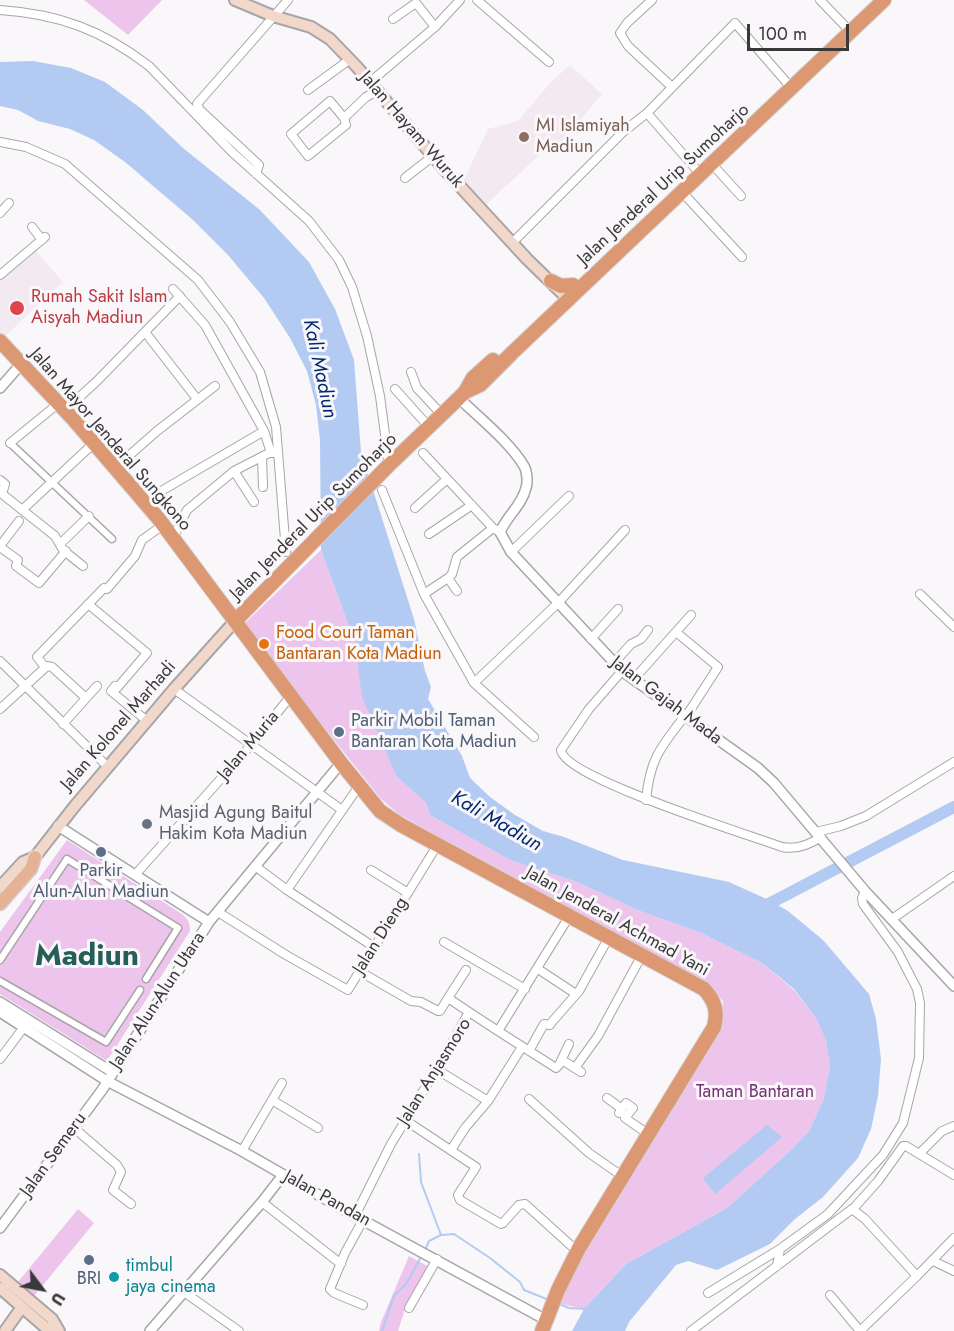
<!DOCTYPE html>
<style>
body{margin:0}
#map{position:relative;width:954px;height:1331px;overflow:hidden;background:#faf7fa;font-family:Jost,sans-serif}
canvas{display:block}
.north{position:absolute;left:12px;top:1259px;width:60px;height:60px;-webkit-text-stroke:4px #faf7fa;paint-order:stroke;rotate:122deg;font-size:16px;font-weight:700;line-height:24px;text-align:center;color:#3a393a}
.north::after{content:'';display:block;margin:auto;width:21px;height:27px;background:#3a393a;clip-path:polygon(50% 0,100% 100%,50% 72%,0 100%)}
.scale{position:absolute;left:747px;top:24px;width:102px;height:27px;box-sizing:border-box;border:3px solid #3a393a;border-top:0;padding-left:8px;font-size:18px;line-height:21px;white-space:nowrap;color:#3a393a;-webkit-text-stroke:4px #faf7fa;paint-order:stroke}
</style>
<div id="map">
<canvas width="954" height="1331"></canvas>
<div class="north">U</div>
<div class="scale">100 m</div>
</div>
<script>
const ctx = document.querySelector('canvas').getContext('2d');
ctx.lineJoin = 'round';
function fill(path, color) { ctx.fillStyle = color; ctx.fill(path, 'evenodd'); }
function stroke(path, color, width, dash) { ctx.strokeStyle = color; ctx.lineWidth = width; ctx.lineCap = dash ? 'butt' : 'round'; ctx.setLineDash(dash || []); ctx.stroke(path); }
function label(font, color, halo, rows, align = 'center') {
  ctx.font = font + ' Jost,sans-serif'; ctx.lineWidth = 6; ctx.setLineDash([]); ctx.textBaseline = 'middle'; ctx.strokeStyle = halo; ctx.fillStyle = color; for (const [text, x, y, turn = 0] of rows) {
    ctx.save(); ctx.translate(x, y); ctx.rotate((+turn || 0) * Math.PI / 180); ctx.textAlign = isNaN(turn) ? turn : align; if (halo) ctx.strokeText(text, 0, 0); ctx.fillText(text, 0, 0); ctx.restore();
  }
}
const built = new Path2D(`
 M570 65 602 94 558 146H549L480 210 460 188 488 129 518 121 551 82Z
 M34 249 63 282 3 338 0 335V278Z`);
const green = new Path2D(`
 M84 0H162L128 35Z
 M321 550 355 643 358 660 397 777 426 803 430 815 510 860 577 882 640 911 701 933 762 963 794 990 817 1020 826 1041 830 1067 823 1101 809 1131 792 1149 727 1208 626 1264 584 1309 558 1303 578 1258 721 1025 723 1001 713 990 400 815 381 799 243 625Z
 M67 840 182 914C188 919 190 923 190 931L107 1061 0 994V932Z
 M78 1209 94 1223 34 1296 18 1282Z
 M409 1256 431 1268 405 1309 398 1331H379L381 1322Z`);
const water = new Path2D(`
 M33 61 71 68 105 82 143 110 183 148 260 210 309 262 335 309 354 360 361 452 414 619 425 671 431 687 428 699 462 756 470 778 490 797 515 815 543 831 564 837 623 860 729 882 771 901 788 911 823 940 869 994 876 1019 881 1059 878 1096 871 1129 858 1158 823 1197 795 1219 770 1244 717 1270 688 1261 676 1265 629 1322 625 1331H572L584 1309 626 1264 727 1208 792 1149 809 1131 823 1101 830 1067 826 1041 817 1020 794 989 762 963 701 933 640 911 577 882 510 860 430 815 426 803 397 777 362 697 355 643 321 550 320 440 316 405 307 371 290 338 264 298 228 255 193 220 125 162 94 140 70 129 38 121 18 110 0 106V62Z
 M767 1125 782 1137 715 1194 703 1178Z`);
const stream = new Path2D(`
 M419 1154 421 1182 441 1235
 M425 1250 429 1241 441 1235 454 1234 490 1258 520 1282 524 1290 549 1300
 M557 1303 569 1308 586 1309
 M382 1331 394 1296 407 1283 422 1255`);
const river = new Path2D(`
 M759 909 954 807`);
const pedestrian = new Path2D(`
 M10 443 112 539
 M0 960 67 859 178 928 146 979
 M0 981 106 1042 140 990`);
const minor = new Path2D(`
 M477 0 549 62
 M652 0 627 23 620 33 628 46 672 87
 M820 0 846 27
 M0 10C59 14 102 30 149 66L232 152 309 221 339 260 352 287 367 336 380 396 389 465
 M393 19 416 3 435 27
 M369 83 435 27 460 0
 M308 90 349 60
 M330 101 344 118 346 125 308 156 291 134Z
 M647 113 695 168
 M344 118 366 97 377 91
 M0 142 26 147 65 164 198 280 230 322 260 372 276 427 286 552
 M712 164 741 196
 M256 174 259 165 200 110 197 104 288 0
 M405 178 433 156
 M682 192 742 257
 M0 213 9 203
 M32 227 42 240
 M512 243 623 132 647 113 735 23 788 84
 M0 275 45 237
 M173 289 205 325 264 431 271 453
 M145 332 197 399
 M411 372 417 388 442 415
 M395 389 429 427
 M65 410 96 382 180 296
 M10 443 59 403
 M423 453 493 528 500 532
 M262 457 263 487
 M115 468 157 431 215 386
 M234 471 254 502
 M0 480 5 484 2 494
 M382 490 424 594 474 683 534 737
 M2 494 55 536 63 550 83 566
 M145 504 163 490 264 431
 M415 508 447 479
 M22 510 94 443
 M429 534 472 505
 M173 538 187 510 234 471 269 453H274
 M60 544 89 516
 M0 546 19 521
 M0 547 18 560 16 566 39 583 66 551
 M511 552 569 496
 M448 578 457 591
 M424 594 448 578 452 574 457 557 493 528
 M920 594 954 627
 M88 604 147 653 117 688 115 686 111 691 147 721
 M676 632 718 667 685 718
 M591 639 618 609
 M0 661 108 767
 M614 663 631 644 641 639 648 630
 M45 667 37 657 104 588 107 589 135 556 142 540 163 525
 M622 671 589 709 561 750C564 778 750 835 782 847 796 850 809 845 821 837
 M633 680 691 615
 M474 683 558 603 625 530
 M174 689 342 810
 M0 709 47 666 52 667 86 698
 M63 724 97 686
 M646 800C650 759 660 748 684 717
 M816 832 841 826 866 816 954 762
 M255 866 287 890 359 786
 M371 870 408 893
 M135 875 251 745 290 697
 M287 890 374 947
 M218 912 286 955 348 990 438 844
 M892 919 954 876
 M444 942 525 989
 M538 969 576 994
 M359 971 411 1001 421 1002 438 1011H440L448 998 469 1012
 M448 998 466 970
 M498 1031 556 1068 559 1065 569 1044
 M529 1051 544 1024 550 1025 551 1023 579 991 609 937
 M0 1059 24 1027
 M562 1060 581 1072
 M575 1068 598 1036 642 955
 M436 1069 488 1101
 M607 1098 622 1109
 M529 1099 589 1153 622 1176
 M272 1100 318 1128
 M619 1113 626 1103 633 1108 625 1118 648 1134
 M405 1120 476 1167 458 1195 460 1200 501 1224 503 1223 519 1205 525 1204 577 1251
 M74 1128 117 1165 121 1172 113 1190 131 1204
 M451 1150 465 1128 488 1101 522 1047
 M242 1151 282 1083
 M919 1154 942 1131 954 1126
 M262 1202 341 1264
 M853 1209 878 1181 903 1146H906L954 1175
 M355 1216 391 1144 448 1050 469 1012 498 1031 570 915
 M933 1261 954 1271
 M777 1266 780 1249 828 1214 883 1155 903 1123 919 1058 920 1003 917 989 898 952 863 904 862 898 865 891
 M184 1292 239 1331
 M708 1293 780 1249
 M830 1295 860 1331 917 1276 954 1238
 M363 1305 334 1293 330 1289 345 1253 363 1220
 M409 1308 437 1259
 M691 1331 852 1209 865 1219 917 1276`);
const tertiary = new Path2D(`
 M0 388 21 364
 M459 398C479 418 509 441 524 466 527 471 528 482 526 488 522 505 507 516 500 532L511 552 622 671 758 768 774 783 865 891 954 986
 M58 826 209 922
 M0 1002 112 1072
 M0 1012 107 1081 242 1151 355 1216 546 1320
 M0 1228 102 1090 209 922 341 763
 M150 1331 262 1202 283 1175`);
const secondary = new Path2D(`
 M235 0 273 16 311 27 330 39 357 67 444 169 527 259 569 300
 M0 887 23 862 35 857 74 807 174 689 235 621
 M0 1275 52 1319 59 1331
 M0 1288 45 1327 58 1331
 M5 1331 22 1307`);
const primary = new Path2D(`
 M0 904 31 869 35 857`);
const trunk = new Path2D(`
 M551 281 561 286 573 285
 M0 341 74 420 158 518 341 763 380 811 401 825 704 989C715 1001 718 1011 714 1027L579 1248 558 1290 542 1331
 M465 392 473 378 493 360
 M235 621 389 465 459 398 465 392 480 385 512 353 884 0`);
const markers = [
 [524,137,6,"#8d6e63"],
 [17,308,8,"#e0444e"],
 [264,644,6,"#e8710a"],
 [339,732,6,"#5c6f8a"],
 [147,824,6,"#6b7280"],
 [101,852,6,"#5c6f8a"],
 [89,1260,6,"#5c6f8a"],
 [114,1277,6,"#0f9aa8"]
];
const educationNames = [
 ["MI Islamiyah",536,127],
 ["Madiun",536,148]
];
const streetNames = [
 ["Jalan Hayam Wuruk",411,130,49],
 ["Jalan Jenderal Urip Sumoharjo",664,185,-43],
 ["Jalan Mayor Jenderal Sungkono",110,440,49],
 ["Jalan Jenderal Urip Sumoharjo",314,517,-45],
 ["Jalan Gajah Mada",666,701,37],
 ["Jalan Kolonel Marhadi",119,726,-49],
 ["Jalan Muria",249,746,-50],
 ["Jalan Jenderal Achmad Yani",617,922,29],
 ["Jalan Dieng",381,936,-58],
 ["Jalan Alun-Alun Utara",158,1001,-57],
 ["Jalan Anjasmoro",435,1072,-58],
 ["Jalan Semeru",54,1155,-54],
 ["Jalan Pandan",327,1199,29]
];
const healthNames = [
 ["Rumah Sakit Islam",31,298],
 ["Aisyah Madiun",31,319]
];
const foodNames = [
 ["Food Court Taman",276,634],
 ["Bantaran Kota Madiun",276,655]
];
const serviceNames = [
 ["Parkir Mobil Taman",351,722,"left"],
 ["Bantaran Kota Madiun",351,743,"left"],
 ["Parkir",101,872],
 ["Alun-Alun Madiun",101,893],
 ["BRI",89,1280]
];
const worshipNames = [
 ["Masjid Agung Baitul",159,814],
 ["Hakim Kota Madiun",159,835]
];
const parkNames = [
 ["Taman Bantaran",755,1093]
];
const cultureNames = [
 ["timbul",126,1267],
 ["jaya cinema",126,1288]
];
const waterNames = [
 ["Kali Madiun",319,369,78],
 ["Kali Madiun",496,822,30]
];
const townNames = [
 ["Madiun",87,958]
];
fill(built, '#f2e9f1');
fill(green, '#edc4eb');
fill(water, '#b3caf2');
stroke(stream, '#b3caf2', 2);
stroke(river, '#b3caf2', 12);
stroke(pedestrian, '#a8a5a8', 9);
stroke(minor, '#a8a5a8', 10);
stroke(tertiary, '#a8a5a8', 12);
stroke(secondary, '#a8a5a8', 14);
stroke(primary, '#d4d3d4', 15);
stroke(trunk, '#d4d3d4', 16);
stroke(pedestrian, '#fff', 6);
stroke(minor, '#fff', 8);
stroke(tertiary, '#fff', 9);
stroke(secondary, '#f2d8ca', 10);
stroke(primary, '#e5b295', 12);
stroke(trunk, '#dc9872', 14);
for (const [x, y, r, color] of markers) { const dot = new Path2D(); dot.arc(x, y, r, 0, 2 * Math.PI); ctx.fillStyle = color; ctx.fill(dot); stroke(dot, '#faf7fa', 2); }
label('18px', '#785e54', '#faf7fa', educationNames, 'left');
label('18px', '#3a393a', '#faf7fa', streetNames);
label('18px', '#be3a42', '#faf7fa', healthNames, 'left');
label('18px', '#c56008', '#faf7fa', foodNames, 'left');
label('18px', '#4e5e75', '#faf7fa', serviceNames);
label('18px', '#5b616d', '#faf7fa', worshipNames, 'left');
label('18px', '#753075', '#faf7fa', parkNames);
label('18px', '#0d838f', '#faf7fa', cultureNames, 'left');
label('italic 20px', '#022972', '#faf7fa', waterNames);
label('bold 30px', '#255e57', '#faf7fa', townNames);
</script>
